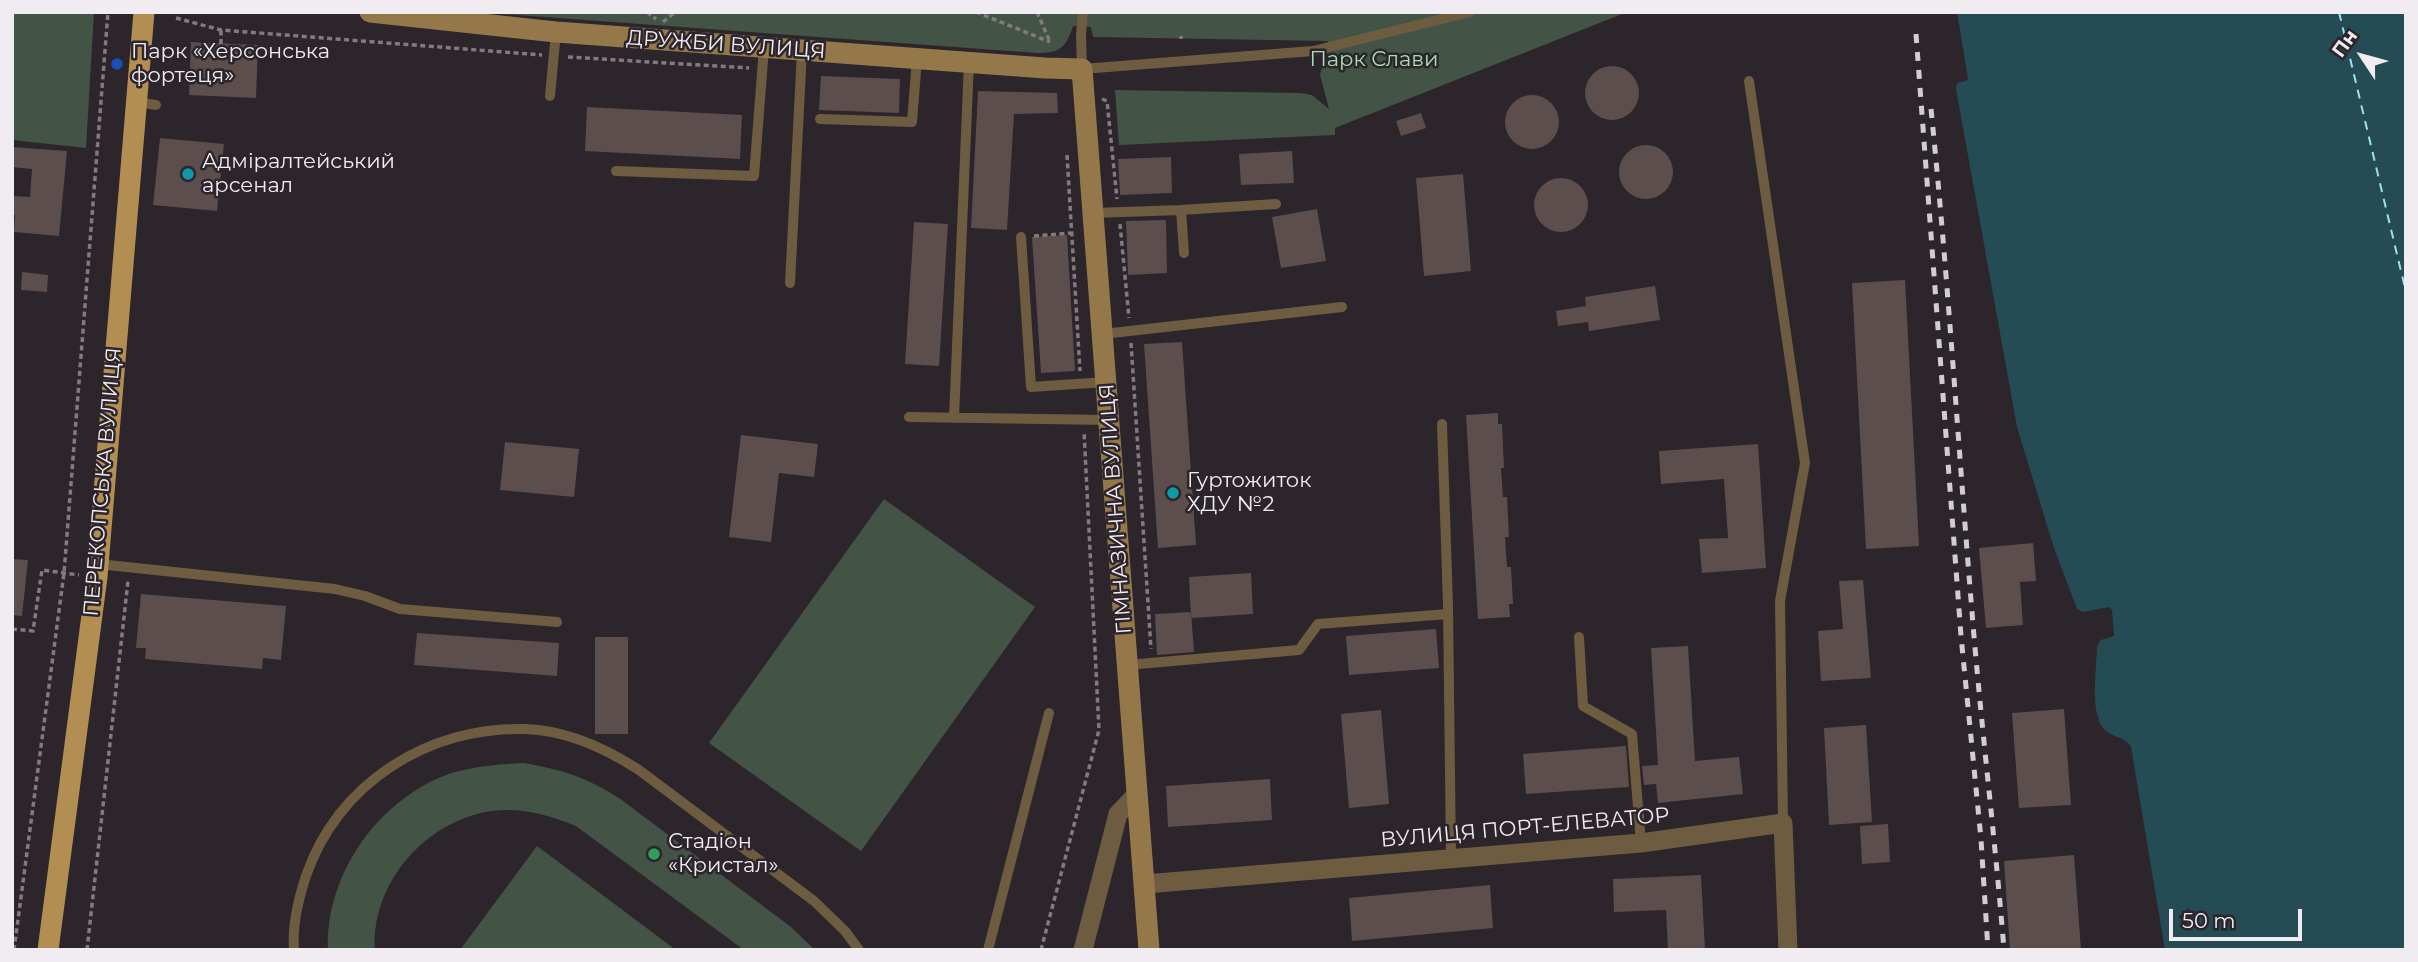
<!DOCTYPE html>
<meta charset="utf-8">
<style>
body{margin:0}
#map{position:relative;width:2418px;height:962px;overflow:hidden;background:#2c252c;font-family:Montserrat,sans-serif}
canvas{display:block}
.frame{position:absolute;inset:0;border:14px solid #f1ecf1;pointer-events:none}
.north{position:absolute;left:2327px;top:21px;width:70px;height:70px;-webkit-text-stroke:5px #2c252c;paint-order:stroke;rotate:306deg;font-size:19px;font-weight:700;line-height:28px;text-align:center;color:#f1ecf1}
.north::after{content:'';display:block;margin:auto;width:24px;height:32px;background:#f1ecf1;clip-path:polygon(50% 0,100% 100%,50% 72%,0 100%)}
.scale{position:absolute;left:2169px;top:909px;width:133px;height:32px;box-sizing:border-box;border:4px solid #f1ecf1;border-top:0;padding-left:9px;font-size:21px;line-height:24px;white-space:nowrap;color:#f1ecf1;-webkit-text-stroke:5px #2c252c;paint-order:stroke}
</style>
<div id="map">
<canvas width="2418" height="962"></canvas>
<div class="frame"></div>
<div class="north">Пн</div>
<div class="scale">50 m</div>
</div>
<script>
const ctx = document.querySelector('canvas').getContext('2d');
ctx.lineJoin = 'round';
function fill(path, color) { ctx.fillStyle = color; ctx.fill(path, 'evenodd'); }
function stroke(path, color, width, dash) { ctx.strokeStyle = color; ctx.lineWidth = width; ctx.lineCap = dash ? 'butt' : 'round'; ctx.setLineDash(dash || []); ctx.stroke(path); }
function label(font, color, halo, rows, align = 'center') {
  ctx.font = font + ' Montserrat,sans-serif'; ctx.lineWidth = 5; ctx.setLineDash([]); ctx.textBaseline = 'middle'; ctx.strokeStyle = halo; ctx.fillStyle = color; for (const [text, x, y, turn = 0] of rows) {
    ctx.save(); ctx.translate(x, y); ctx.rotate((+turn || 0) * Math.PI / 180); ctx.textAlign = isNaN(turn) ? turn : align; if (halo) ctx.strokeText(text, 0, 0); ctx.fillText(text, 0, 0); ctx.restore();
  }
}
const green = new Path2D(`
 M12 12H94L86 148 12 140Z
 M476 12H1627L1335 128V135L1119 145 1115 90 1301 93 1312 95 1329 109 1320 75 1328 41 1093 37 1091 27 1073 26C1066 48 1060 53 1037 53Z
 M884 499 1035 607 861 851 709 743Z
 M524 763C563 770 586 777 619 798L791 927 815 950H744L576 826C549 815 522 807 492 811 426 820 371 883 375 950H328C325 873 381 795 455 772 478 766 500 764 524 763Z
 M537 846 676 950H460Z`);
const water = new Path2D(`
 M1957 12H2406V950H2165L2131 747C2124 736 2112 738 2104 729 2089 713 2097 666 2097 646L2101 640 2114 636 2112 610 2109 607 2083 612 2077 609 2054 548 2017 427 1956 89 1957 83 1966 81 1968 79Z`);
const ferry = new Path2D(`
 M2339 12 2406 292`);
const building = new Path2D(`
 M191 42 258 45 256 98 189 95Z
 M1585 93a27 27 0 1 1 54 0a27 27 0 1 1-54 0Z
 M821 76 900 79 899 113 819 110Z
 M978 91 1057 93 1058 113 1014 114 1007 230 971 228Z
 M1505 122a27 27 0 1 1 54 0a27 27 0 1 1-54 0Z
 M587 107 742 115 740 159 585 151Z
 M1421 113 1426 128 1401 136 1396 121Z
 M160 138 224 144 217 211 153 205Z
 M1619 172a27 27 0 1 1 54 0a27 27 0 1 1-54 0Z
 M12 147 67 151 59 236 14 232 15 215H12V196L30 197 32 169 12 167Z
 M1292 151 1294 183 1241 185 1239 154Z
 M1171 157 1172 193 1120 195 1118 159Z
 M1463 174 1471 271 1424 276 1416 178Z
 M1534 205a27 27 0 1 1 54 0a27 27 0 1 1-54 0Z
 M1317 209 1326 261 1281 268 1272 217Z
 M1166 220 1167 273 1128 275 1126 221Z
 M914 222 948 224 939 366 905 364Z
 M1067 235 1075 371 1041 373 1032 237Z
 M22 272 48 275 47 292 21 290Z
 M1905 280 1919 546 1866 549 1852 283Z
 M1655 286 1660 320 1589 331 1588 322 1558 326 1556 311 1586 306 1585 297Z
 M1182 342 1196 545 1158 548 1144 344Z
 M1498 413V424H1502L1504 468H1501L1503 497H1507L1509 537H1505L1507 567H1511L1513 604H1509L1510 617 1478 619 1466 415Z
 M741 435 818 444 814 477 779 473 771 542 729 537Z
 M505 442 579 449 574 497 500 490Z
 M1758 444 1766 568 1702 573 1699 539 1728 538 1724 479 1661 484 1659 451Z
 M2033 543 2036 581 2020 582 2023 625 1986 628 1979 548Z
 M12 559 28 560 22 616 12 615Z
 M1251 573 1253 614 1191 618 1189 577Z
 M1863 580 1871 678 1821 681 1818 631 1843 629 1839 581Z
 M141 594 286 606 281 660 263 658 262 669 145 659 146 648H136Z
 M1191 612 1194 652 1157 655 1155 614Z
 M1436 629 1439 668 1349 675 1346 636Z
 M417 633 559 643 557 676 414 665Z
 M595 637H628V734H595Z
 M1688 646 1695 761 1739 757 1743 794 1658 803 1656 784 1644 785 1642 766 1658 765 1651 648Z
 M2064 709 2071 805 2019 808 2012 713Z
 M1381 710 1389 804 1349 808 1341 714Z
 M1866 725 1872 822 1829 825 1824 728Z
 M1626 746 1629 787 1526 794 1523 754Z
 M1270 779 1272 820 1168 827 1166 786Z
 M1888 824 1890 862 1862 864 1860 826Z
 M2074 855 2081 950H2010L2004 861Z
 M1701 875 1705 950H1668L1666 910 1614 912 1613 879Z
 M1490 885 1493 928 1352 941 1349 898Z`);
const path = new Path2D(`
 M647 12 656 19
 M976 12 1050 42
 M1037 12 1050 42
 M176 18 221 30 542 55
 M663 22 675 12
 M1181 39V36
 M221 44V30
 M568 57 749 68
 M1102 99 1107 101 1117 199
 M1067 155 1080 371
 M1120 224 1129 318
 M1034 236 1071 233
 M1131 343 1151 649
 M12 629 33 631 42 570 79 575
 M14 950 64 573 108 12
 M87 950 128 581H126
 M1041 950 1099 730 1084 431`);
const lane = new Path2D(`
 M1083 12 1081 36 1082 69 1313 51 1470 12
 M1749 81 1805 463 1780 601 1783 823
 M550 96 556 32
 M136 102 156 105
 M820 119 912 122 917 59
 M616 171 754 176 764 48
 M1181 210 1276 204
 M1094 213 1181 210 1184 253
 M1021 237 1031 387 1106 382
 M790 283 802 51
 M1103 334 1342 307
 M909 417 1109 420
 M954 418 969 62
 M1442 424 1448 605 1451 858
 M98 564 335 589 365 596 400 609 557 622
 M1579 637 1583 706 1632 734 1641 843
 M1127 665 1299 650 1318 624 1448 614
 M294 950C292 925 298 900 306 876 337 784 428 726 525 729 566 730 605 748 639 770L814 901 845 931 859 950
 M988 950 1049 713`);
const street = new Path2D(`
 M1145 884 1641 843 1783 823 1788 950
 M1083 950 1118 814 1136 795`);
const secondary = new Path2D(`
 M370 12 556 32 1045 68 1082 69 1149 950`);
const primary = new Path2D(`
 M48 950 97 577 144 12`);
const rail = new Path2D(`
 M1916 34 1961 636 1981 839 1988 950
 M1931 109C1948 276 1958 444 1972 612 1981 725 1995 837 2004 950`);
const markers = [
 [117,64,7,"#1a4fb4"],
 [188,174,7,"#0f9aa8"],
 [1173,493,7,"#0f9aa8"],
 [654,854,7,"#2e9e5b"]
];
const streetNames = [
 ["ДРУЖБИ ВУЛИЦЯ",726,45,4],
 ["ПЕРЕКОПСЬКА ВУЛИЦЯ",103,482,-85],
 ["ГІМНАЗИЧНА ВУЛИЦЯ",1116,509,-94],
 ["ВУЛИЦЯ ПОРТ-ЕЛЕВАТОР",1525,828,-5]
];
const poiNames = [
 ["Парк «Херсонська",131,52],
 ["фортеця»",131,76],
 ["Адміралтейський",202,162],
 ["арсенал",202,186],
 ["Гуртожиток",1187,481],
 ["ХДУ №2",1187,505],
 ["Стадіон",668,842],
 ["«Кристал»",668,866]
];
const parkNames = [
 ["Парк Слави",1374,60]
];
fill(green, '#435346');
fill(water, '#254b54');
stroke(ferry, '#99e2f2', 2, [9, 7]);
fill(building, '#5b4e4c');
stroke(path, '#817b81', 3.5, [5, 3.5]);
stroke(lane, '#6d5c3f', 10);
stroke(street, '#6d5c3f', 19);
stroke(secondary, '#94784a', 21);
stroke(primary, '#b28e52', 21);
stroke(rail, '#d2cdd2', 5, [9, 9]);
for (const [x, y, r, color] of markers) { const dot = new Path2D(); dot.arc(x, y, r, 0, 2 * Math.PI); ctx.fillStyle = color; ctx.fill(dot); stroke(dot, '#2c252c', 2.5); }
label('21px', '#f1ecf1', '#2c252c', streetNames);
label('21px', '#f1ecf1', '#2c252c', poiNames, 'left');
label('21px', '#a9dcb4', '#2c252c', parkNames);
</script>
